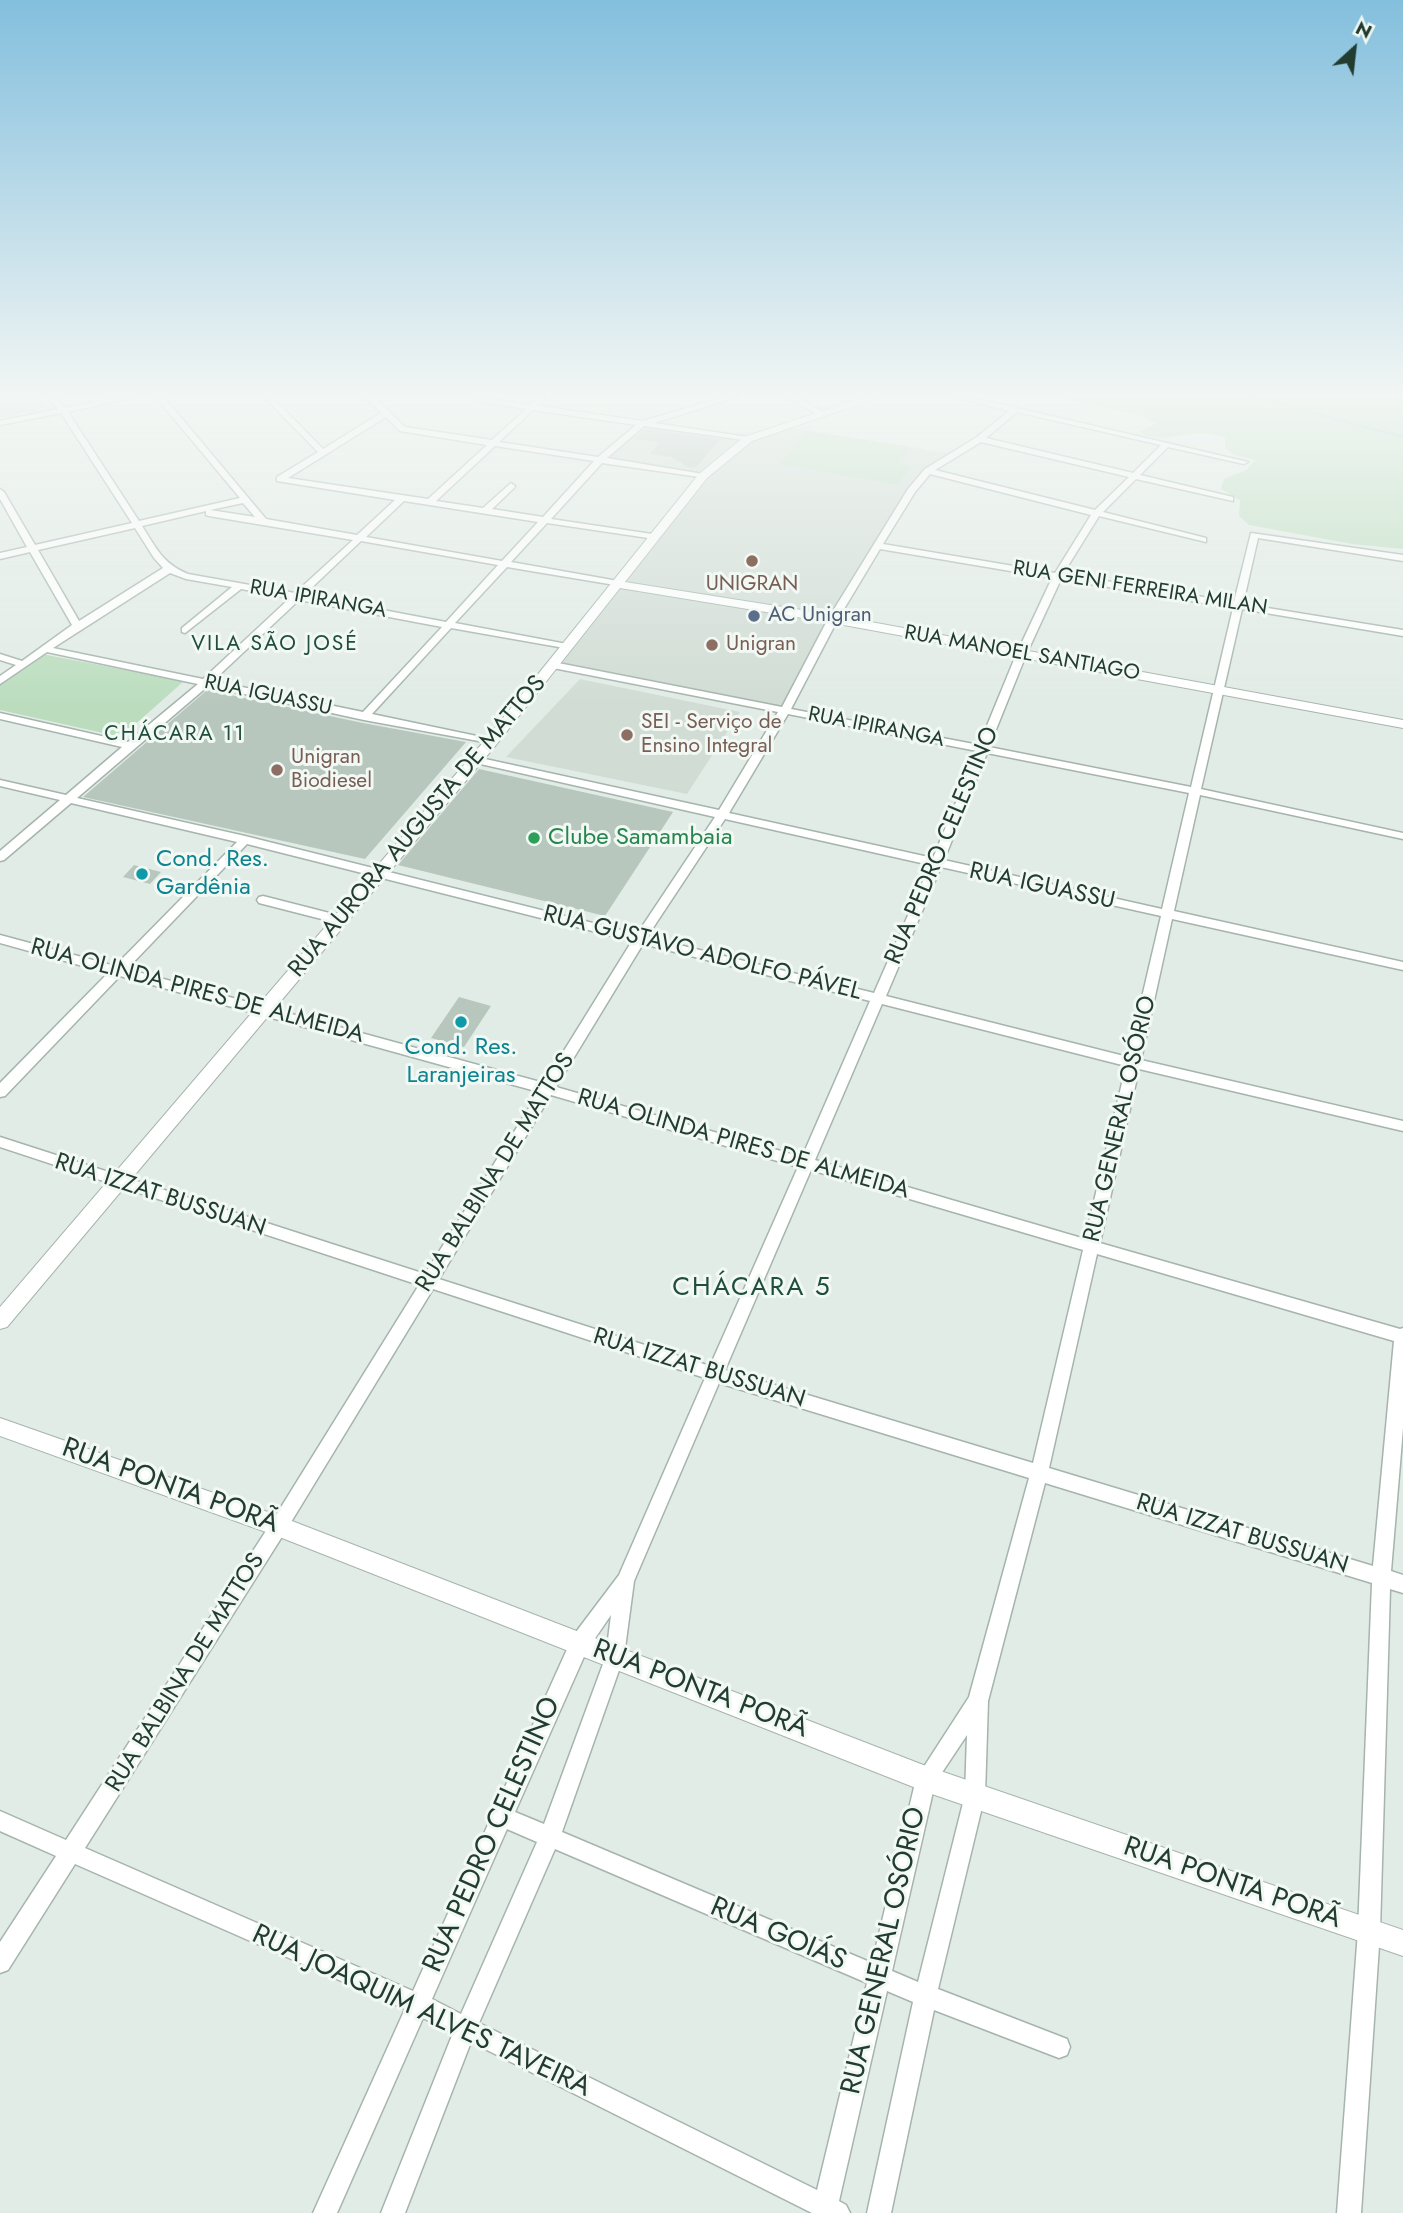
<!DOCTYPE html>
<meta charset="utf-8">
<style>
body{margin:0}
#map{position:relative;width:1403px;height:2213px;overflow:hidden;background:#e2ece6;font-family:Jost,sans-serif}
canvas{display:block}
.north{position:absolute;left:1319px;top:14px;width:70px;height:70px;-webkit-text-stroke:5px #f2f8f4;paint-order:stroke;rotate:27deg;font-size:19px;font-weight:700;line-height:28px;text-align:center;color:#223d30}
.north::after{content:'';display:block;margin:auto;width:24px;height:32px;background:#223d30;clip-path:polygon(50% 0,100% 100%,50% 72%,0 100%)}
</style>
<div id="map">
<canvas width="1403" height="2213"></canvas>
<div class="north">N</div>
</div>
<script>
const ctx = document.querySelector('canvas').getContext('2d');
ctx.lineJoin = 'round';
function fill(path, color) { ctx.fillStyle = color; ctx.fill(path, 'evenodd'); }
function stroke(path, color, width, dash) { ctx.strokeStyle = color; ctx.lineWidth = width; ctx.lineCap = dash ? 'butt' : 'round'; ctx.setLineDash(dash || []); ctx.stroke(path); }
function label(font, color, halo, rows, align = 'center') {
  ctx.font = font + ' Jost,sans-serif'; ctx.lineWidth = 6; ctx.setLineDash([]); ctx.textBaseline = 'middle'; ctx.strokeStyle = halo; ctx.fillStyle = color; for (const [text, x, y, turn = 0] of rows) {
    ctx.save(); ctx.translate(x, y); ctx.rotate((+turn || 0) * Math.PI / 180); ctx.textAlign = isNaN(turn) ? turn : align; if (halo) ctx.strokeText(text, 0, 0); ctx.fillText(text, 0, 0); ctx.restore();
  }
}
const built = new Path2D(`
 M0 396H39L47 408 0 418Z
 M642 424 748 439 785 427 954 454 928 471 911 491 785 710 553 665 703 477 600 460Z
 M580 679 740 712 687 794 506 757Z`);
const green = new Path2D(`
 M1054 396H1403V549L1352 544 1249 525 1239 516 1240 500 1221 489 1224 479 1246 470 1256 460 1234 455 1225 448V437C1218 436 1210 433 1202 433 1181 433 1159 444 1139 432L1156 423 1134 414Z
 M806 431 910 447 899 464 910 466 899 485 780 464Z
 M36 653 184 681 121 737 0 710V681Z`);
const stream = new Path2D(`
 M1252 396 1403 437`);
const building = new Path2D(`
 M645 429 716 439H721L696 467 690 468 671 457 650 454 659 442 634 439Z
 M207 690 363 723 466 742 365 859 83 797Z
 M479 769 673 812 605 916 398 865Z
 M134 865 161 872 150 884 123 877Z
 M459 997 491 1006 464 1047 431 1038Z`);
const minor = new Path2D(`
 M47 396H55L65 408 124 396H140L68 412 139 521 240 498 155 396H163L266 519 357 535 395 500 277 481V477L318 452 263 396H271L323 449 381 413 364 396H373L405 427 492 440 526 409 480 402 471 396 530 405 539 396H548L538 406 643 421 727 396H740L654 423 748 437 752 439 751 441 644 426 607 458 703 474 707 476 706 478 602 463 551 519 652 534 655 535V539L547 523 511 562 618 581 621 582V586L507 567 455 623 567 644 572 647 570 649 451 628 372 714 491 739 495 740V744L364 720 208 686 77 798 245 836 637 934 715 817 476 763 471 760 476 757 719 810 778 712 553 668 548 665 553 662 782 707 828 619 908 489 925 469 977 437 1009 411 951 396H966L1248 462 1244 464 1168 447 1140 475 1233 497V501L1136 479 1103 512 1206 538V542L1099 516 1063 574 1234 602 1251 533 1403 555V561L1258 538 1243 604 1403 630V636L1242 609 1201 789 1403 833V839L1200 795 1174 911 1403 962V970L1172 919 1141 1060 1403 1121V1131L1139 1069 1100 1243 1400 1329 1403 1328V1428L1391 1571 1403 1575V1593L1390 1589 1380 1931 1361 2213H1337L1358 1931 1372 1583 1045 1483 988 1701 985 1795 938 1989 1067 2039 1070 2047 1067 2055 1059 2058 934 2010 891 2213H867L913 2002 887 1991 839 2201 846 2205 850 2213H812L471 2042 405 2213H381L453 2033 423 2018 337 2213H313L405 2009 75 1864 8 1970 0 1973V1942L56 1856 0 1831V1811L66 1840 273 1520 419 1285 0 1147V1137L425 1274 539 1092 120 976 5 1096 0 1097V1083L108 973 0 943V935L115 966 237 842 71 803 4 860 0 861V851L60 800 0 786V780L66 795 122 747 0 719V713L128 742 198 684 47 652 0 684V676L16 665 0 660V654L22 661 72 625 30 552 0 559V553L27 547 0 499V489L4 492 35 545 132 523 61 413 0 425V421L58 409ZM533 410 636 425 598 457 499 442ZM1017 412 1161 445 1133 473 986 438ZM386 417 400 431 487 445 428 499 288 478ZM981 442 1129 477 1095 510 935 470ZM495 446 594 461 543 517 492 509 514 488 515 486 511 483 483 508 436 501ZM930 474 1091 515 1055 573 883 544 915 492ZM404 501 538 522 502 561 366 537ZM243 503 255 517 210 510ZM206 511V515L209 516 353 540 295 593 188 574C162 563 157 549 142 526ZM135 528 154 558 163 568 79 621 38 550ZM361 541 498 565 446 622 304 595ZM880 549 1052 578 1016 655 979 745 791 709 838 619ZM170 573 186 579 232 587 182 628V632L185 633 241 589 290 598 203 679 53 648ZM1061 579 1233 608 1191 787 989 747 1026 655ZM299 600 442 627 363 712 213 681ZM788 714 977 751 933 858 729 813ZM987 753 1189 793 1162 909 944 860ZM725 819 930 865 874 993 647 937ZM247 844 632 941 544 1083 127 969ZM941 867 1161 916 1128 1057 886 996ZM643 944 870 1001 802 1157 556 1087ZM882 1004 1126 1066 1085 1239 815 1160ZM551 1095 798 1167 710 1366 439 1279ZM811 1170 1083 1250 1033 1463 725 1370ZM1097 1254 1394 1341 1373 1566 1049 1468ZM433 1289 705 1378 619 1575 573 1636 413 1991 85 1848 285 1532ZM719 1383 1029 1478 969 1697 916 1779 872 1963 562 1832 624 1656 634 1581ZM611 1615 606 1656 544 1824 515 1812 587 1650ZM967 1735 965 1795 918 1982 892 1971 935 1783ZM507 1829 537 1842 461 2014 432 1999ZM555 1849 867 1983 817 2190 479 2023Z
 M785 396H795L827 414 820 416Z
 M263 896 345 917 347 920 341 924 259 903 257 900 259 897Z`);
const tertiary = new Path2D(`
 M868 396H883L752 441 707 478 625 582 833 615 1403 720V728L833 623 620 588 496 745 7 1327 0 1329V1307L486 739 699 474 744 437Z
 M0 1418 279 1516 926 1766 1403 1930V1956L926 1792 277 1536 0 1436Z`);
const markers = [
 [752,561,7,"#8d6e63"],
 [754,616,7,"#5c6f8a"],
 [712,645,7,"#8d6e63"],
 [627,735,7,"#8d6e63"],
 [277,770,7,"#8d6e63"],
 [534,838,7,"#2e9e5b"],
 [142,874,7,"#0f9aa8"],
 [461,1022,7,"#0f9aa8"]
];
const farEducationnames = [
 ["UNIGRAN",752,585,"center"],
 ["Unigran",726,645],
 ["SEI - Serviço de",641,723],
 ["Ensino Integral",641,747],
 ["Unigran",291,758],
 ["Biodiesel",291,782]
];
const farStreetnames = [
 ["RUA GENI FERREIRA MILAN",1140,589,9],
 ["RUA IPIRANGA",318,600,10],
 ["RUA MANOEL SANTIAGO",1022,654,10],
 ["RUA IGUASSU",268,696,12],
 ["RUA IPIRANGA",876,728,11]
];
const farServicenames = [
 ["AC Unigran",768,616]
];
const farNeighbourhoodnames = [
 ["VILA SÃO JOSÉ",275,645],
 ["CHÁCARA 11",175,735]
];
const streetNames = [
 ["RUA AURORA AUGUSTA DE MATTOS",418,827,-50],
 ["RUA PEDRO CELESTINO",943,846,-67],
 ["RUA IGUASSU",1042,887,12],
 ["RUA GUSTAVO ADOLFO PÁVEL",702,954,14],
 ["RUA OLINDA PIRES DE ALMEIDA",197,992,15],
 ["RUA GENERAL OSÓRIO",1121,1119,-77],
 ["RUA OLINDA PIRES DE ALMEIDA",743,1145,16],
 ["RUA BALBINA DE MATTOS",496,1173,-58],
 ["RUA IZZAT BUSSUAN",160,1196,18],
 ["RUA IZZAT BUSSUAN",699,1369,17],
 ["RUA IZZAT BUSSUAN",1242,1535,17],
 ["RUA BALBINA DE MATTOS",186,1673,-58]
];
const leisureNames = [
 ["Clube Samambaia",548,838]
];
const cultureNames = [
 ["Cond. Res.",156,860],
 ["Gardênia",156,888],
 ["Cond. Res.",461,1048,"center"],
 ["Laranjeiras",461,1076,"center"]
];
const neighbourhoodNames = [
 ["CHÁCARA 5",752,1289]
];
const nearStreetnames = [
 ["RUA PONTA PORÃ",170,1487,20],
 ["RUA PONTA PORÃ",700,1690,21],
 ["RUA PEDRO CELESTINO",493,1835,-66],
 ["RUA PONTA PORÃ",1232,1884,19],
 ["RUA GOIÁS",778,1935,23],
 ["RUA GENERAL OSÓRIO",885,1951,-77],
 ["RUA JOAQUIM ALVES TAVEIRA",421,2012,25]
];
fill(built, '#d0dcd4');
fill(green, '#bbddbe');
stroke(stream, '#8bd0cd', 2.5);
fill(building, '#b7c7be');
stroke(minor, '#a5b4ac', 3);
stroke(tertiary, '#a5b4ac', 2);
fill(minor, '#fff');
fill(tertiary, '#fff');
const sky = ctx.createLinearGradient(0, 0, 0, 706);
sky.addColorStop(0, '#83bfdd');
sky.addColorStop(0.56, '#f2f6f4');
sky.addColorStop(1, '#f2f6f400');
ctx.fillStyle = sky;
ctx.fillRect(0, 0, 1403, 706);
for (const [x, y, r, color] of markers) { const dot = new Path2D(); dot.arc(x, y, r, 0, 2 * Math.PI); ctx.fillStyle = color; ctx.fill(dot); stroke(dot, '#f2f8f4', 2.5); }
label('21px', '#785e54', '#f2f8f4', farEducationnames, 'left');
label('21px', '#223d30', '#f2f8f4', farStreetnames);
label('21px', '#4e5e75', '#f2f8f4', farServicenames, 'left');
ctx.letterSpacing = '2px';
label('21px', '#1f4e3a', '#f2f8f4', farNeighbourhoodnames);
ctx.letterSpacing = '0px';
label('24px', '#223d30', '#f2f8f4', streetNames);
label('24px', '#27864d', '#f2f8f4', leisureNames, 'left');
label('24px', '#0d838f', '#f2f8f4', cultureNames, 'left');
ctx.letterSpacing = '2px';
label('26px', '#1f4e3a', '#f2f8f4', neighbourhoodNames);
ctx.letterSpacing = '0px';
label('28px', '#223d30', '#f2f8f4', nearStreetnames);
</script>
